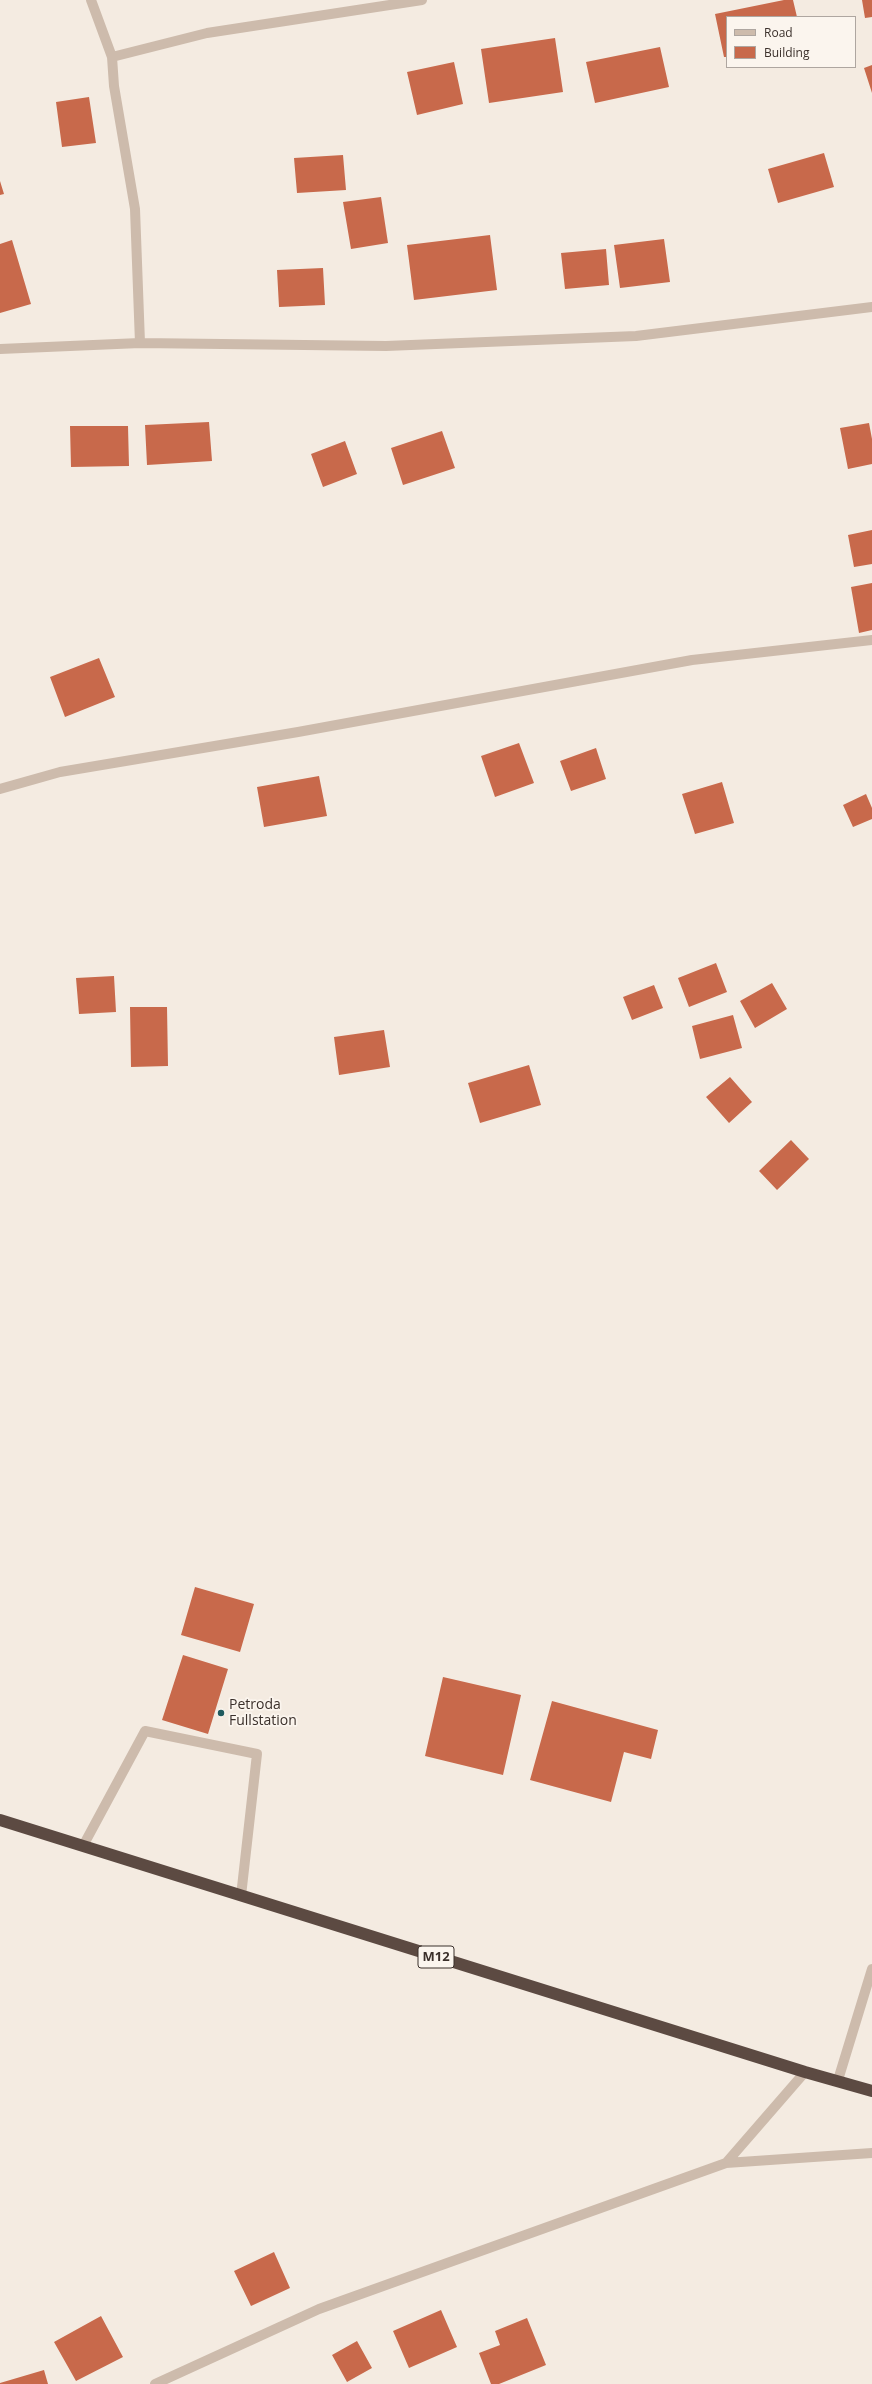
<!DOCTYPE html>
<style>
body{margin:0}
#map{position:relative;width:872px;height:2384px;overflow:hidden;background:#f4ebe1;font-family:"Open Sans",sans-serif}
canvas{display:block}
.legend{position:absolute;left:726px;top:16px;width:130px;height:52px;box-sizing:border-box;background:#fbf5ee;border:1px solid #aea6a0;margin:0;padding:5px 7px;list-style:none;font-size:12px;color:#3b302b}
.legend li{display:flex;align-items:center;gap:8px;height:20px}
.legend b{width:20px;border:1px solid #aea6a0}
</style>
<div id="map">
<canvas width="872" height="2384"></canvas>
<ul class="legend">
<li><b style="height:5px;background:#cdbbac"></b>Road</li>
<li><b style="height:11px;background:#c8694b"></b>Building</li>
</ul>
</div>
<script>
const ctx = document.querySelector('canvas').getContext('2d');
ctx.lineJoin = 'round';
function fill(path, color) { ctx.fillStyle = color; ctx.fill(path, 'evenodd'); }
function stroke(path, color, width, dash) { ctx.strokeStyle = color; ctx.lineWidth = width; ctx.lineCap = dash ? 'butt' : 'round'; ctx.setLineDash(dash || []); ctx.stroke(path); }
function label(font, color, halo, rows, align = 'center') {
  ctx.font = font + ' "Open Sans",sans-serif'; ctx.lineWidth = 3.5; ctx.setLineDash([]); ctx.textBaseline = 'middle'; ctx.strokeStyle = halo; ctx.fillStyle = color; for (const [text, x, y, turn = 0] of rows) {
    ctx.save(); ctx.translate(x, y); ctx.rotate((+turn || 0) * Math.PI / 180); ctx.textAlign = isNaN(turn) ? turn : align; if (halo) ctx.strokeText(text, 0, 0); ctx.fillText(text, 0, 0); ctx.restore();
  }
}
const building = new Path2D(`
 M784 0H793L797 17H727V57H724L715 14Z
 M862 0H872V17L865 18Z
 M555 38 563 92 489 103 481 49Z
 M660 47 669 87 595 103 586 62Z
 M454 62 463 104 417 115 407 72Z
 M872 65V93L864 68Z
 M89 97 96 143 62 147 56 102Z
 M824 153 834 187 778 203 768 169Z
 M343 155 346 190 297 193 294 158Z
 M0 181 4 194 0 195Z
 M381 197 388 243 351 249 343 202Z
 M490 235 497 290 414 300 407 245Z
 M664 239 670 282 620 288 614 245Z
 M12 240 31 304 0 313V244Z
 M606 249 609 285 565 289 561 253Z
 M323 268 325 305 279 307 277 270Z
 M209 422 212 461 147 465 145 425Z
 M869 423 872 439V464L848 469 840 428Z
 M70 426H128L129 466 71 467Z
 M442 431 455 468 403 485 391 448Z
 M345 441 357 474 323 487 311 454Z
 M872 530V564L854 567 848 535Z
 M872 583V630L859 633 851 587Z
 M99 658 115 697 65 717 50 677Z
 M519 743 534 783 495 797 481 756Z
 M596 748 606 779 571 791 560 761Z
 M319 776 327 816 264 827 257 787Z
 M722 782 734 823 695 834 682 794Z
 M866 794 872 808V819L853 827 843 805Z
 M716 963 727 992 689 1007 678 978Z
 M114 976 116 1012 79 1014 76 978Z
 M772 983 787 1009 755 1028 740 1001Z
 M654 985 663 1008 632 1020 623 997Z
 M130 1007H167L168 1066 131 1067Z
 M733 1015 742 1048 700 1059 692 1026Z
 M384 1030 390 1067 339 1075 334 1037Z
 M529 1065 541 1105 480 1123 468 1083Z
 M730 1077 752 1102 729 1123 706 1097Z
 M791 1140 809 1159 777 1190 759 1171Z
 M195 1587 254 1604 240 1652 181 1635Z
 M183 1655 228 1669 208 1734 162 1720Z
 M443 1677 521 1695 503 1775 425 1756Z
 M552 1701 658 1730 651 1759 624 1752 611 1802 530 1780Z
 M274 2252 290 2288 251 2306 234 2271Z
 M441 2310 457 2347 409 2368 393 2331Z
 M101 2316 123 2357 76 2381 54 2342Z
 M527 2318 546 2365 499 2384H491L479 2353 500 2345 495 2331Z
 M357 2341 372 2368 347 2382 332 2355Z
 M44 2370 48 2384H0V2383Z`);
const lane = new Path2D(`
 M83 1846 145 1731 257 1754 241 1896`);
const street = new Path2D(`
 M91 0 112 57
 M140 343 135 209 114 86 112 57 207 33 422 0
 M0 349 140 343 386 346 636 336 872 307
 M0 789 60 772 298 732 692 660 872 640
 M838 2080 872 1969
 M726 2163 872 2153
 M155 2384 319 2309 726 2163 805 2072`);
const highway = new Path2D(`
 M0 1820 805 2072 872 2091`);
const markers = [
 [221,1713,4,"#1f5a5e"]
];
const shields = [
 [436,1957,36]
];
const shieldNames = [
 ["M12",436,1957]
];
const poiNames = [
 ["Petroda",229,1705],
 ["Fullstation",229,1721]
];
fill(building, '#c8694b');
stroke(lane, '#cdbbac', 10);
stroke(street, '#cdbbac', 10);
stroke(highway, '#5c4a42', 12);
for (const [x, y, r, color] of markers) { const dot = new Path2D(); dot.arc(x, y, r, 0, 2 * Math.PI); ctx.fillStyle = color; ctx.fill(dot); stroke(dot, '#fbf5ee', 1.5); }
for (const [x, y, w] of shields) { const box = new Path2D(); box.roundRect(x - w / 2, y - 11, w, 22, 3); ctx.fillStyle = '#fbf5ee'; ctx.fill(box); stroke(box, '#3b302b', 1); }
label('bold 13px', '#3b302b', null, shieldNames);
label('14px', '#3b302b', '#fbf5ee', poiNames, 'left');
</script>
